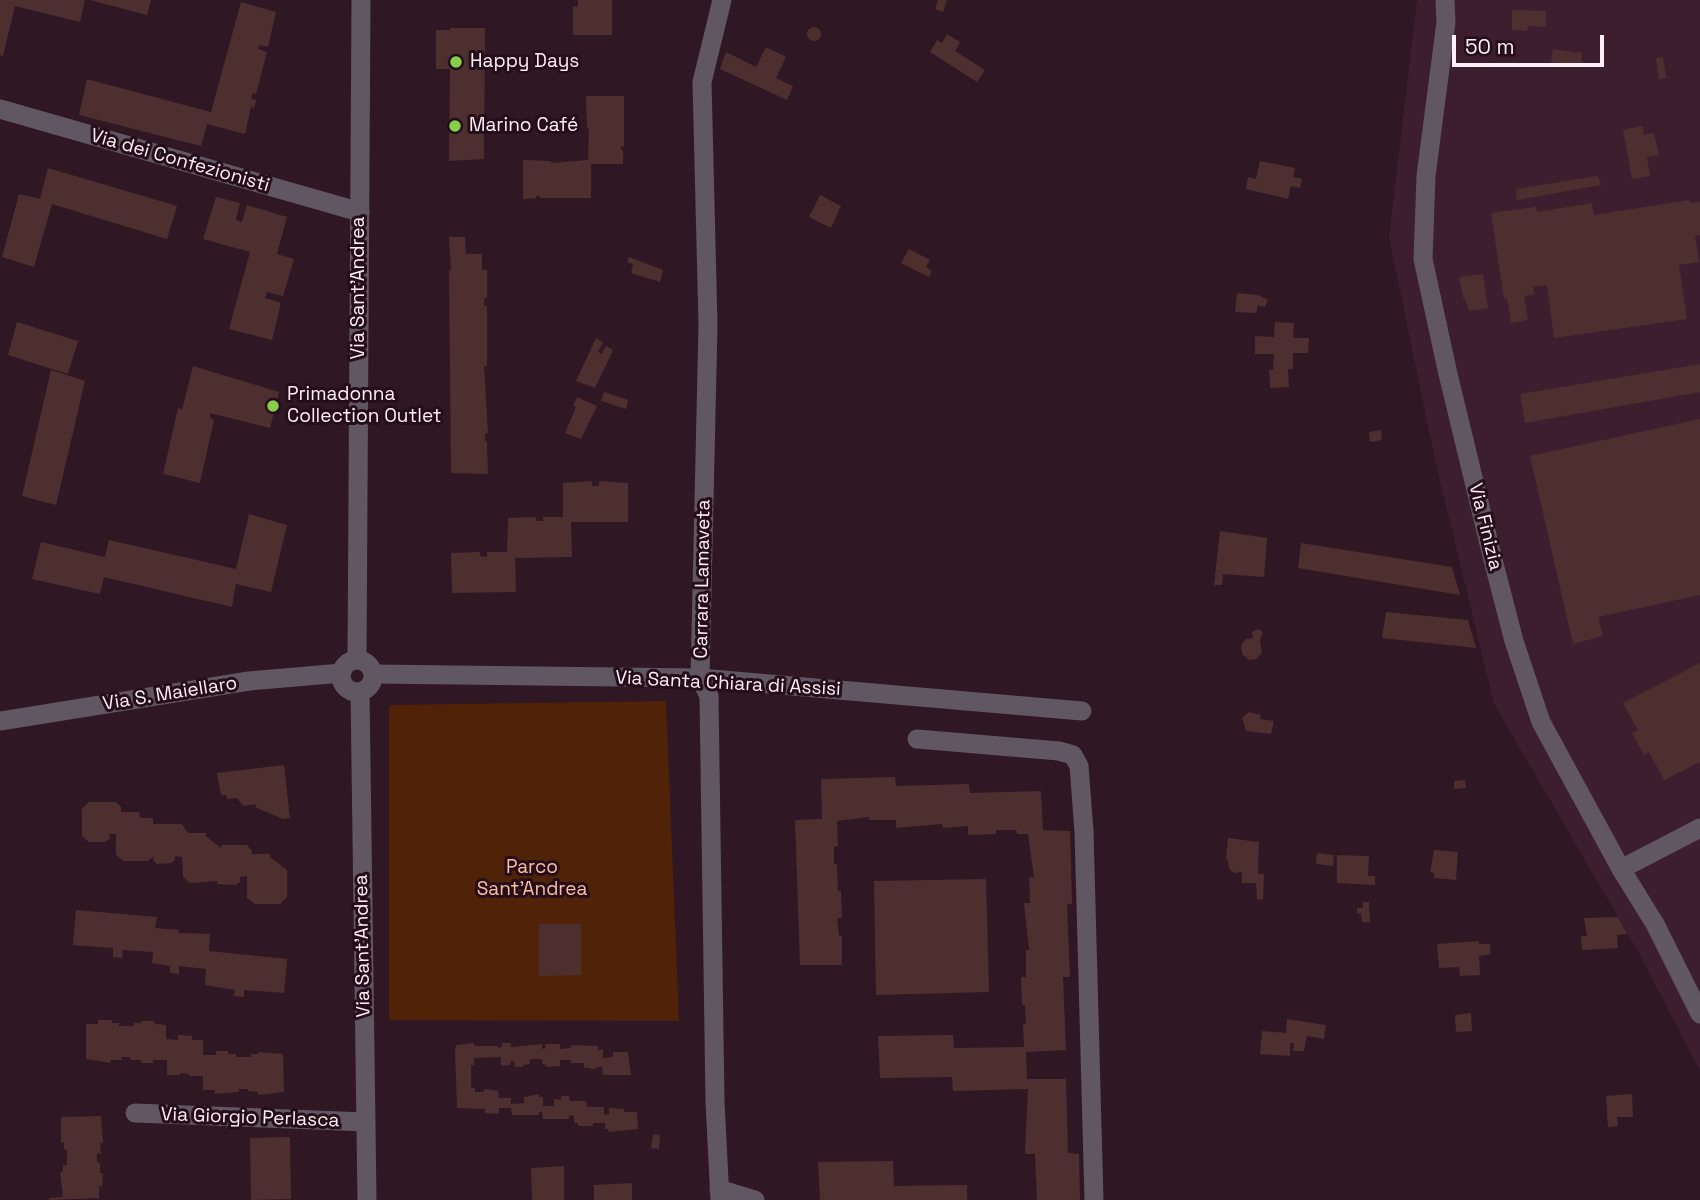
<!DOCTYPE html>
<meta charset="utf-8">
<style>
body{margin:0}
#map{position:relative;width:1700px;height:1200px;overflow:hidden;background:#301724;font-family:"Space Grotesk",sans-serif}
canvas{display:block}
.scale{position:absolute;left:1452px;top:35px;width:152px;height:32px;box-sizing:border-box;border:4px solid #feeff6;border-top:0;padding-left:9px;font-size:21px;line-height:24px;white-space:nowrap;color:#feeff6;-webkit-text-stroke:5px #250e1a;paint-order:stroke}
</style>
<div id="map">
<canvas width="1700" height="1200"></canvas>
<div class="scale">50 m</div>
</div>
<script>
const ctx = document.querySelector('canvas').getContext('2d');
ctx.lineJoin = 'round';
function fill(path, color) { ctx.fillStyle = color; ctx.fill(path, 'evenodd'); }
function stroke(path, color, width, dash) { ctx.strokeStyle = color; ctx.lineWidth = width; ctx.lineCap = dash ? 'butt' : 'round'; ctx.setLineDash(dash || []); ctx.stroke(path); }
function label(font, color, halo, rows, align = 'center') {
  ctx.font = font + ' "Space Grotesk",sans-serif'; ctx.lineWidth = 6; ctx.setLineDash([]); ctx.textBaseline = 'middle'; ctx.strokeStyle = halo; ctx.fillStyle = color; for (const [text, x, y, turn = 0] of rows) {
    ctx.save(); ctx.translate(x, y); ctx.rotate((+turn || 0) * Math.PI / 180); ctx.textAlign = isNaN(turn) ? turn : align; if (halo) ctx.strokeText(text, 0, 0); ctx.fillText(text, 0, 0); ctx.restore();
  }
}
const built = new Path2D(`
 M1417 0H1700V1071L1635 946 1494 704 1435 460 1389 237Z`);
const green = new Path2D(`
 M666 701 679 1021 389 1020V705Z`);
const building = new Path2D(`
 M0 0H85L80 22 15 6 3 56 0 55Z
 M90 0H151L147 15Z
 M578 0H612V35H573V6L578 7Z
 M938 0H947L943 12 935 9Z
 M241 2 276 12 268 47 259 45 258 49 267 52 256 94 253 93 251 99 256 100 254 108 251 107 245 134 207 124 201 146 79 115 87 79 211 112Z
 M1512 10 1546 11V27L1528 26 1527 31 1512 30Z
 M807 34a7 7 0 1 1 14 0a7 7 0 1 1-14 0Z
 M450 28H485L484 159 449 161 450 69H436V30H450Z
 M947 34 960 42 955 51 985 70 977 82 930 52 937 40 942 43Z
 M766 47 786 57 776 78 793 86 787 100 720 69 726 52 756 67Z
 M1553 49 1576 53 1581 51 1582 67 1551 62Z
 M1663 57 1666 78 1659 79 1656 58Z
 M586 96H624V147L621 146V150H623V164H591V198H540V196H536V198L523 199V160L551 161V163L588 160 589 129 587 128Z
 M1642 126 1644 135 1654 133 1659 155 1647 157 1650 176 1632 179 1623 130Z
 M1260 161 1295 168 1293 177 1302 179 1300 188 1291 186 1288 199 1246 189 1248 177 1256 179Z
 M48 168 177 206 167 239 52 204 34 267 2 257 19 194 40 199Z
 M1598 176 1601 185 1517 200 1516 189Z
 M820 195 841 206 831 228 809 217Z
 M216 197 240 203 236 220 242 222 247 205 287 217 277 254 294 259 283 296 267 292 265 298 281 303 272 340 229 329 250 252 203 239Z
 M1689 200 1690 203 1700 202V235L1695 236 1699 262 1679 265 1687 319 1554 338 1547 285 1533 287 1534 295 1524 296 1528 320 1511 323 1507 299H1504L1491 213 1536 207 1537 212 1592 203 1594 215Z
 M449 237H465L466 254H482V270H487V298H484V306H487V366H484L488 433 485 434V442L487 441 488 474 451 473 449 270H451Z
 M909 249 930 260 926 267 932 271 929 277 901 263Z
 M629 257 663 270 660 282 631 273 633 264 627 262Z
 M1483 274 1488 308 1469 311 1465 298H1463L1459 277Z
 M1237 293 1258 295 1268 300 1265 307 1258 305 1256 313 1235 312Z
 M17 322 78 341 68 374 8 355Z
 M1275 322 1294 323 1293 338H1309L1308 353H1293V369H1288L1289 387 1270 388 1269 370H1273L1274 354H1255V336L1274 337Z
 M596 338 603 342 598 352 602 354 606 346 613 350 595 388 576 381Z
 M1700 364V392L1525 423 1520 394Z
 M193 366 279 392 270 428 210 413V418L214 420 200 483 163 474 178 408 182 410Z
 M51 370 85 381 56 505 22 496Z
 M604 392 628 400 626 409 601 401Z
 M577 397 597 406 581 439 565 433 576 407 573 406Z
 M1700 419V595L1598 617 1603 636 1573 644 1530 456Z
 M1381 430 1382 440 1370 442 1369 432Z
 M592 481V486H599V481L628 483V522H571L572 557 515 558 516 592 452 593 451 553 480 552V556L487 557V552H507L508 518 536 517V521H543V517H563V483Z
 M249 514 287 525 271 592 236 584 232 607 104 577 100 594 32 579 41 542 105 557 109 540 236 569Z
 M1220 531 1267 538 1264 577 1223 574 1222 585H1214Z
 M1301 543 1452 567 1460 595 1298 568Z
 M1386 612 1468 620 1476 648 1382 638Z
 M1258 629 1263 632 1260 640 1262 653 1256 659 1249 660 1242 654 1241 645 1246 639 1253 638 1252 632Z
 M1700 663V762L1664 780 1649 752 1644 755 1632 733 1638 730 1623 703Z
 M1249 712 1261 715 1260 719 1274 721 1271 734 1246 731 1242 718Z
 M284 765 290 818 283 819 257 808 255 804 243 806 237 798 227 799 226 795H221L217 773Z
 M895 777 896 786 969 784 970 793 1041 791 1043 830 1070 831 1072 904H1067L1070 977H1063L1066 1050 1026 1052 1027 1079H1066L1068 1153 1079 1154 1080 1200H1037L1035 1154H1025L1028 1089 953 1091 952 1077 880 1078 878 1036 953 1035 954 1048 1024 1047 1023 1024H1026L1025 1005H1022L1021 977H1026V950H1029L1024 903H1030L1029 877 1034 878 1028 834H1017L1016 830H996V834L968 835V826L943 828 942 824 896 828V820H869V817L837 821 838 846 834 847V864H837L838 891H841L842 918H837L839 936H842V965H800L795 820 822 819 821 779Z
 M1465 780 1466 788 1454 789V781Z
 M89 802H116L121 807V812H139L140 818H153V824H182L188 833H206V836L222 849 221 845H247L252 851 251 854H270V857L287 870V897L280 904H255L247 898V876L240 877V882L236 885 217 884 218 881 190 883 183 877 182 857 175 856V860L171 863 157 864 153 860 154 856 148 861H124L116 855V834H109L110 839 105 842H89L82 836V809Z
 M1228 838 1259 842 1258 874H1264L1263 900 1257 899 1256 883H1242V872L1235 873 1229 869 1228 860 1226 859Z
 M1434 850 1458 852 1456 880 1434 878V873L1430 872Z
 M1317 853 1334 855 1333 866 1316 864Z
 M1337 855 1369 856 1368 876H1375V885L1337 883Z
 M986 879 989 992 876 995 874 881Z
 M1363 902H1369L1370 922H1362L1361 913 1357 914V908H1363Z
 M76 910 157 917 155 928 179 930V933L210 934 209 951 287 959 284 993 244 990V997L234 996 235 990 205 985 206 969 179 966V974L170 973V966L152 963 153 952 123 950 122 958 113 957V948L73 945Z
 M1618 917 1627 934 1617 935 1618 948 1582 950 1581 936H1587L1584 918Z
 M539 924H581V975L539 976Z
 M1479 941V944H1490L1491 954 1479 956 1480 975 1460 976 1459 967 1439 968 1437 944Z
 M1471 1013 1472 1031 1456 1032 1455 1015Z
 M1287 1019 1326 1025 1324 1039 1307 1036 1304 1051H1293L1294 1043H1290V1056L1260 1054 1262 1031 1286 1033Z
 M98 1020H112V1023H119V1026H134V1023H141V1021H154L155 1024 166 1025V1039L178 1040V1035L192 1036V1040H203V1055H216V1051H228V1054H236V1057H251V1054H258V1052L283 1054 284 1092 258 1095V1092L248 1091V1089H239V1092L215 1094V1090H203V1076H189V1074L180 1073V1075H167V1060H153V1063H141V1060H131L130 1057H121L122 1060H110L111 1063 86 1059V1024H98Z
 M474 1043V1046H498V1048L502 1047V1043H511V1047L542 1044V1049L546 1048 545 1044H560V1049L571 1048V1045L598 1046V1050H603V1058L613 1057V1052H628L631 1075H603L602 1066 591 1070V1068H584V1063H571V1060H560V1066L546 1067V1065L542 1064V1059H530V1064L523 1065V1067H515L514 1061H511L510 1065 501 1066V1057L474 1058V1065H471V1088H475V1092H484V1089L498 1091 499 1098H511V1104L524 1103V1097L539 1094V1097H543V1106H554V1099L561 1100V1096H569L570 1101H586L587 1107H604V1115L609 1114V1108L624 1109V1112H637L638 1129 609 1132 608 1129H605V1123H593V1126H578V1123H574V1116L569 1115V1119H543L542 1112H539V1115H512L511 1108H499V1114L485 1113V1109L457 1108 455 1050 456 1045Z
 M1632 1094 1633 1117H1617L1618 1126 1608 1127 1606 1096Z
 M101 1116 103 1143H100L101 1154 97 1153V1162L100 1163V1173H103L102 1186H99V1198L49 1200V1198L63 1197 60 1172H63V1165H67V1150L64 1149V1142H61V1117Z
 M653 1134 660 1135 659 1149 651 1148Z
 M290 1137 291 1199 251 1200 250 1138Z
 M893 1161 894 1186 967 1185V1200H820L818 1162Z
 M564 1166V1200H532L531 1168Z
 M632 1183V1200H594V1185Z`);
const minor = new Path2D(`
 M1445 0 1446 22 1426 176 1423 259 1448 374 1493 560 1514 641 1541 722 1621 869 1655 924 1700 1014
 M0 109 360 212
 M373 674 700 678 1082 711
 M0 721 249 681 342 673
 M917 739 1059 751 1073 755 1079 766 1084 831 1094 1200
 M1621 869 1700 828
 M135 1113 366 1122
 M719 1189 755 1200
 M720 1200 715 1102 709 696 700 678 708 325 702 82 722 0`);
const tertiary = new Path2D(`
 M357 660 361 0
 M341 676a16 16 0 1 1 32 0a16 16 0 1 1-32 0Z
 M360 692 367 1200`);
const markers = [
 [456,62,7,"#86cf4b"],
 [455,126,7,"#86cf4b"],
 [273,406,7,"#86cf4b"]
];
const poiNames = [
 ["Happy Days",470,62],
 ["Marino Café",469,126],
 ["Primadonna",287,395],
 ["Collection Outlet",287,417]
];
const streetNames = [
 ["Via dei Confezionisti",180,161,16],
 ["Via Sant'Andrea",359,288,-90],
 ["Via Finizia",1485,527,76],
 ["Carrara Lamaveta",703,579,-89],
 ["Via Santa Chiara di Assisi",728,684,3],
 ["Via S. Maiellaro",170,694,-9],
 ["Via Sant'Andrea",363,946,-91],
 ["Via Giorgio Perlasca",250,1118,2]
];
const parkNames = [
 ["Parco",532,868],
 ["Sant'Andrea",532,890]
];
fill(built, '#3d1e2e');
fill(green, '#502208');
fill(building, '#4e2f30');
stroke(minor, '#605762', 19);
stroke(tertiary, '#605762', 19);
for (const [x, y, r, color] of markers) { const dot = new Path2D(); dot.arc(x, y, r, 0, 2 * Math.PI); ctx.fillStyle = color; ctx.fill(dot); stroke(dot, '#250e1a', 2.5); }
label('19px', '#feeff6', '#250e1a', poiNames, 'left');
label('19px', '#feeff6', '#250e1a', streetNames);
label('19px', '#fbbda0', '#250e1a', parkNames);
</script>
